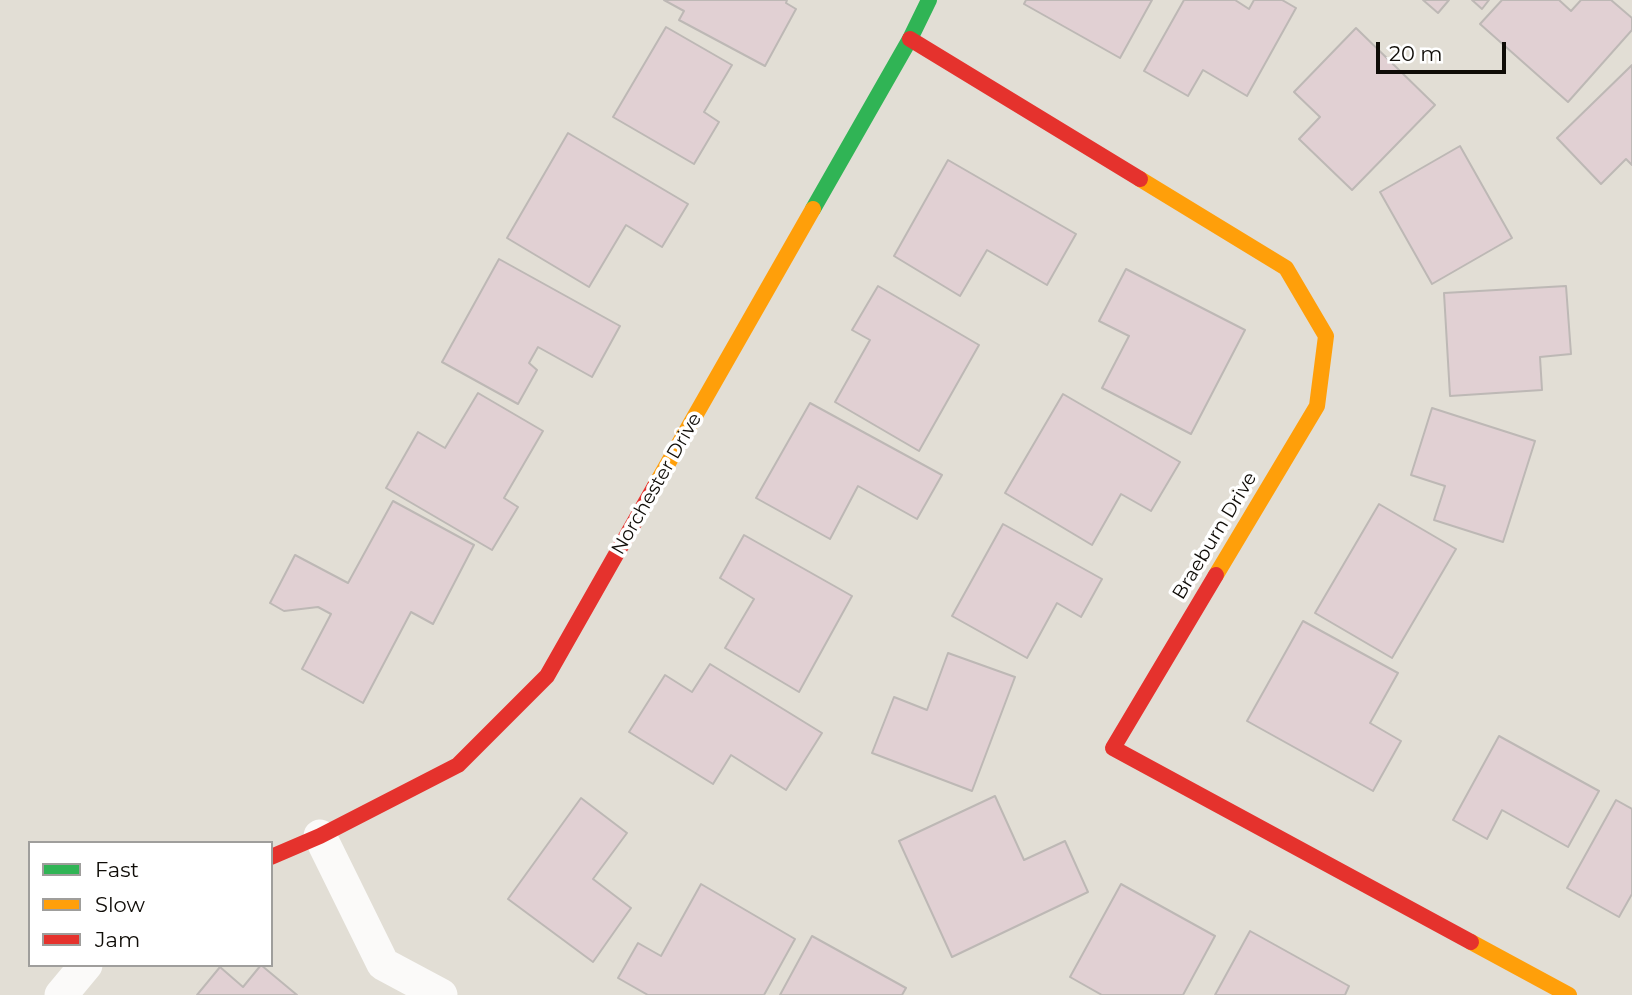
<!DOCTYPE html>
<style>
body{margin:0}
#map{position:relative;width:1632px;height:995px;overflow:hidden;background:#e2ded5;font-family:Montserrat,sans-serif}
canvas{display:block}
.legend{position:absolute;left:28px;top:841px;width:245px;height:126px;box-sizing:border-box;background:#fff;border:2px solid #9f9e9c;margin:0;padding:9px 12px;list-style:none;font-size:21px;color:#0f0c07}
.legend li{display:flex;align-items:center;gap:14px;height:35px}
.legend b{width:35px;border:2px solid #9f9e9c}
.scale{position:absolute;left:1376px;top:42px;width:130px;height:32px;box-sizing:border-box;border:4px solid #0f0c07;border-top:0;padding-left:9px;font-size:21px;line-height:24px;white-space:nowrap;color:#0f0c07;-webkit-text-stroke:5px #fff;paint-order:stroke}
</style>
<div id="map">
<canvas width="1632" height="995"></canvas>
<ul class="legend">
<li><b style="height:9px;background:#30b455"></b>Fast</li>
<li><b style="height:9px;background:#ff9f0a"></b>Slow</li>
<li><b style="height:9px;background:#e5322d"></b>Jam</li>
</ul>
<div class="scale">20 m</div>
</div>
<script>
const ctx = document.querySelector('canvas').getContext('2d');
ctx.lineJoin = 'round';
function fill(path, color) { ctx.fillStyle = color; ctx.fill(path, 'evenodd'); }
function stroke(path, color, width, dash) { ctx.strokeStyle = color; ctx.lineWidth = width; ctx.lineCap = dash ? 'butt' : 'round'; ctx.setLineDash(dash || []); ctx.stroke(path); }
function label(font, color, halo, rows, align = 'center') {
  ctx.font = font + ' Montserrat,sans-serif'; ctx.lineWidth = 7; ctx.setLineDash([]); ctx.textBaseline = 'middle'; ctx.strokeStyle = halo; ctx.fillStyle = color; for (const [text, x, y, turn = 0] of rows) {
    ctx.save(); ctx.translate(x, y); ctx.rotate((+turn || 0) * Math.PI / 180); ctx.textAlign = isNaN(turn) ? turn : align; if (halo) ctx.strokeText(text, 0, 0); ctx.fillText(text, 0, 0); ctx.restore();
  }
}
const building = new Path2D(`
 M664 0H787L786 3 796 9 765 66 679 20 684 11Z
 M1026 0H1152L1120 58 1024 4Z
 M1184 0H1235L1249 9 1254 0H1282L1296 8 1247 96 1203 70 1188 96 1144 71Z
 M1423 0H1449L1438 13Z
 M1472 0H1489L1482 9Z
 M1502 0H1559L1571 11 1581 0H1611L1632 18V30L1568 102 1480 24Z
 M666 27 732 65 704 112 719 122 694 164 613 117Z
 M1356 28 1435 105 1352 190 1299 139 1320 117 1294 92Z
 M1632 65V165L1626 159 1601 184 1557 138Z
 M568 133 688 204 662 247 626 225 589 287 507 238Z
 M1460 146 1512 238 1432 284 1380 192Z
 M948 160 1076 234 1047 285 987 250 960 296 894 256Z
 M499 259 620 326 592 377 538 347 529 363 537 370 518 404 442 362Z
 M1126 269 1245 330 1191 434 1102 388 1129 336 1099 321Z
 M878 286 979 345 919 451 835 402 870 340 852 330Z
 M1566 286 1571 354 1540 357 1542 390 1450 396 1444 293Z
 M478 393 543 431 504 498 518 507 492 550 386 488 418 432 445 448Z
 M1063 394 1180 462 1151 511 1121 494 1092 545 1005 493Z
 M810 403 942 475 917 519 858 486 830 539 756 498Z
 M1432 408 1535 441 1503 542 1434 520 1445 486 1411 475Z
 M393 501 474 545 433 624 411 612 363 703 302 669 331 614 318 607 284 611 270 603 295 555 348 583Z
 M1379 504 1456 549 1392 658 1315 613Z
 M1003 524 1102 579 1081 617 1057 603 1027 658 952 616Z
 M744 535 852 596 799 692 725 648 754 599 720 578Z
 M1303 621 1398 673 1370 723 1401 741 1373 791 1247 721Z
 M948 653 1015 677 972 791 872 753 894 697 927 710Z
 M710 664 822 733 786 790 731 755 713 784 629 732 665 675 692 692Z
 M1499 736 1599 791 1568 847 1502 810 1487 839 1453 820Z
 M995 796 1024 860 1065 841 1088 892 952 957 899 841Z
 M581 798 627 833 593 879 631 908 593 962 508 899Z
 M1616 800 1632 809V894L1619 917 1567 888Z
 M701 884 795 939 764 995H648L618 978 638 943 661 956Z
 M1121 884 1215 936 1183 995H1102L1070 977Z
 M1250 931 1349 986 1345 995H1215Z
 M812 936 906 988 902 995H780Z
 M261 965 297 995H197L220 967 243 987Z`);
const street = new Path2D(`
 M320 836 383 964 441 995
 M61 995 86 965`);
const fast = new Path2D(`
 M813 209 910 39 929 0`);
const slow = new Path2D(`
 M1140 179 1286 268 1326 336 1317 406 1216 575
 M655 486 813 209
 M1471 942 1569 995`);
const jam = new Path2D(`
 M910 39 1140 179
 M1216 575 1113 748 1471 942
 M271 857 320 836 458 765 547 676 655 486`);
const streetNames = [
 ["Norchester Drive",657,484,-60],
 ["Braeburn Drive",1215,536,-59]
];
fill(building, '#e1d0d3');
stroke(building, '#bdb8b5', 2);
stroke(street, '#fbfaf9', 33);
stroke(fast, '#30b455', 16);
stroke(slow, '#ff9f0a', 16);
stroke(jam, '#e5322d', 16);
label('19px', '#0f0c07', '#fff', streetNames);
</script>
